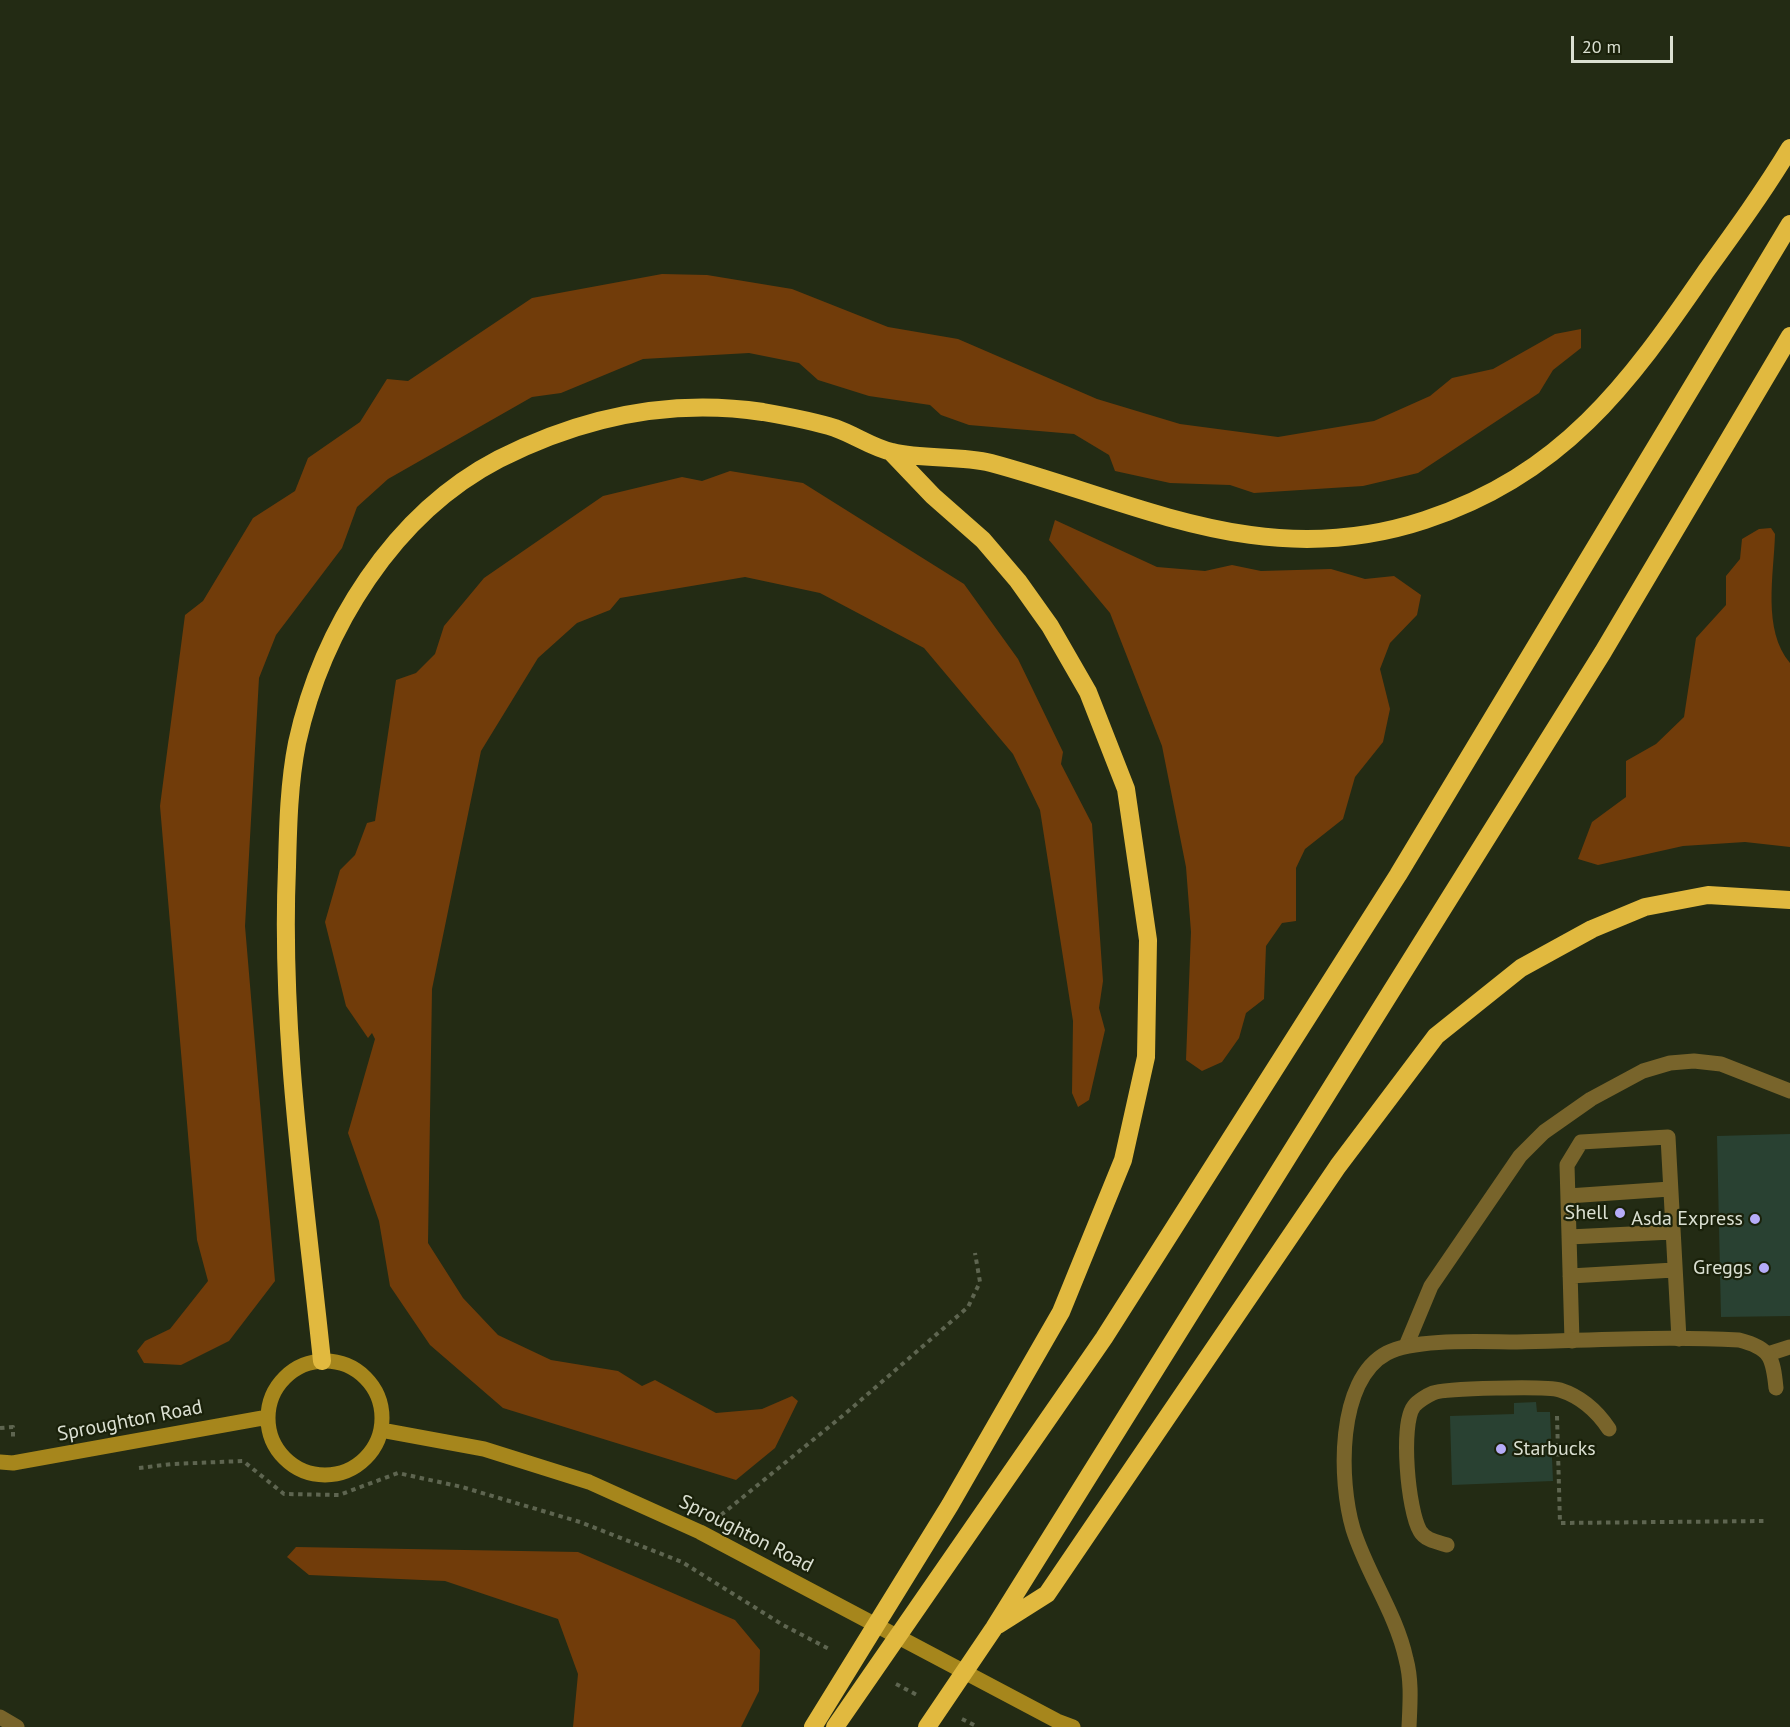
<!DOCTYPE html>
<style>
body{margin:0}
#map{position:relative;width:1790px;height:1727px;overflow:hidden;background:#232b14;font-family:"PT Sans",sans-serif}
canvas{display:block}
.scale{position:absolute;left:1571px;top:36px;width:102px;height:27px;box-sizing:border-box;border:3px solid #dbe0d2;border-top:0;padding-left:8px;font-size:18px;line-height:21px;white-space:nowrap;color:#dbe0d2;-webkit-text-stroke:4px #1a210a;paint-order:stroke}
</style>
<div id="map">
<canvas width="1790" height="1727"></canvas>
<div class="scale">20 m</div>
</div>
<script>
const ctx = document.querySelector('canvas').getContext('2d');
ctx.lineJoin = 'round';
function fill(path, color) { ctx.fillStyle = color; ctx.fill(path, 'evenodd'); }
function stroke(path, color, width, dash) { ctx.strokeStyle = color; ctx.lineWidth = width; ctx.lineCap = dash ? 'butt' : 'round'; ctx.setLineDash(dash || []); ctx.stroke(path); }
function label(font, color, halo, rows, align = 'center') {
  ctx.font = font + ' "PT Sans",sans-serif'; ctx.lineWidth = 4.5; ctx.setLineDash([]); ctx.textBaseline = 'middle'; ctx.strokeStyle = halo; ctx.fillStyle = color; for (const [text, x, y, turn = 0] of rows) {
    ctx.save(); ctx.translate(x, y); ctx.rotate((+turn || 0) * Math.PI / 180); ctx.textAlign = isNaN(turn) ? turn : align; if (halo) ctx.strokeText(text, 0, 0); ctx.fillText(text, 0, 0); ctx.restore();
  }
}
const forest = new Path2D(`
 M662 274 707 275 792 289 888 327 958 339 1097 399 1180 424 1278 437 1374 421 1430 396 1452 378 1493 369 1555 334 1581 329V348L1553 370 1539 393 1418 473 1363 486 1254 493 1230 485 1170 483 1115 471 1109 455 1074 434 969 425 941 415 930 405 869 396 818 380 799 363 749 353 643 359 561 393 532 397 388 479 357 507 342 548 276 635 259 678 245 926 275 1281 229 1341 181 1365 144 1363 137 1351 145 1341 170 1329 208 1281 197 1240 160 806 185 615 203 601 253 518 295 491 308 458 360 422 387 379 408 381 532 298Z
 M730 471 803 483 964 584 1018 659 1063 752 1061 764 1092 824 1103 981 1099 1008 1105 1030 1089 1100 1078 1107 1072 1093 1073 1021 1040 810 1013 754 924 648 820 593 745 577 620 598 610 610 577 623 538 658 481 751 432 989 428 1243 463 1298 498 1335 551 1360 618 1371 642 1386 655 1380 716 1413 762 1409 792 1396 798 1401 775 1448 736 1480 503 1408 430 1345 390 1286 379 1221 348 1133 375 1039 372 1033 368 1038 346 1006 325 922 340 870 355 855 367 823 375 821 396 680 416 673 435 654 444 626 484 578 603 496 682 477 702 481Z
 M1055 520 1157 567 1205 571 1232 565 1261 571 1331 569 1365 579 1394 576 1421 595 1417 615 1390 643 1380 669 1390 709 1383 742 1355 777 1343 819 1305 849 1296 868V921L1282 923 1266 946 1264 999 1246 1013 1239 1038 1222 1062 1202 1071 1186 1060 1191 932 1186 867 1162 746 1110 613 1049 540Z
 M1771 528 1775 534C1774 574 1762 630 1790 663V847L1745 842 1683 846 1598 865 1578 859 1592 822 1626 797V761L1656 744 1684 717 1696 638 1726 605V576L1740 559 1742 539 1759 529Z
 M296 1547 578 1552 735 1620 760 1650 759 1691 741 1727H573L578 1674 558 1619 445 1581 309 1575 287 1557Z`);
const building = new Path2D(`
 M1790 1134V1316L1721 1317 1717 1136Z
 M1536 1402 1537 1412H1550L1553 1481 1452 1485 1450 1416 1514 1414V1403Z`);
const path = new Path2D(`
 M1557 1416 1560 1523 1767 1521
 M0 1428 13 1427V1439
 M139 1468 172 1464 243 1461 284 1494 339 1495 398 1473 462 1487 580 1522 682 1562 783 1625 831 1650
 M721 1515 846 1413 968 1307 980 1282 975 1253
 M896 1684 919 1696
 M962 1719 978 1727`);
const lane = new Path2D(`
 M1568 1196 1670 1189
 M1569 1237 1672 1232
 M1570 1276 1674 1270
 M1572 1341 1567 1165 1581 1142 1668 1137 1679 1339
 M1406 1346 1431 1286 1520 1156 1544 1132 1591 1099 1643 1071 1670 1063 1694 1061 1721 1064 1790 1091
 M1768 1354 1790 1347
 M1447 1545C1437 1542 1425 1540 1420 1531 1408 1511 1400 1424 1414 1406 1418 1401 1428 1395 1433 1393 1445 1388 1547 1386 1560 1390 1582 1397 1597 1411 1609 1429
 M0 1717 17 1727`);
const street = new Path2D(`
 M1409 1727C1410 1704 1412 1681 1406 1659 1396 1613 1367 1574 1353 1529 1339 1482 1336 1380 1387 1353 1415 1338 1484 1342 1517 1342 1591 1340 1666 1336 1739 1340 1771 1348 1773 1358 1776 1388`);
const secondary = new Path2D(`
 M268 1418a57 57 0 1 1 114 0a57 57 0 1 1-114 0Z
 M381 1430 484 1449 589 1482 700 1532 1057 1721 1073 1727
 M0 1462 13 1463 268 1417`);
const highway = new Path2D(`
 M322 1361C305 1197 280 1032 287 867 288 826 289 783 297 743 322 629 393 514 499 459 582 417 670 398 763 412 786 416 813 421 835 428 855 435 873 448 892 452 924 460 959 455 991 463 1140 503 1265 573 1425 520 1562 475 1628 385 1706 271 1735 231 1764 191 1790 148
 M998 1625 1047 1594 1338 1166 1436 1036 1521 968 1592 929 1645 907 1708 895 1790 900
 M813 1727 950 1505 1061 1312 1123 1160 1146 1057 1148 940 1126 789 1088 692 1050 626 1018 581 983 540 933 496 891 452
 M835 1727 1104 1338 1398 875 1790 224
 M927 1727 994 1628 1603 652 1790 336`);
const markers = [
 [1620,1213,6,"#b6acf8"],
 [1755,1219,6,"#b6acf8"],
 [1764,1268,6,"#b6acf8"],
 [1501,1449,6,"#b6acf8"]
];
const poiNames = [
 ["Shell",1608,1213],
 ["Asda Express",1743,1219],
 ["Greggs",1752,1268],
 ["Starbucks",1513,1449,"left"]
];
const streetNames = [
 ["Sproughton Road",130,1421,-11],
 ["Sproughton Road",746,1534,27]
];
fill(forest, '#713c0a');
fill(building, '#294132');
stroke(path, '#5e6550', 4, [4.5, 4.5]);
stroke(lane, '#78642b', 15);
stroke(street, '#78642b', 15);
stroke(secondary, '#a6861c', 15);
stroke(highway, '#e1b93f', 18);
for (const [x, y, r, color] of markers) { const dot = new Path2D(); dot.arc(x, y, r, 0, 2 * Math.PI); ctx.fillStyle = color; ctx.fill(dot); stroke(dot, '#1a210a', 2); }
label('20px', '#dbe0d2', '#1a210a', poiNames, 'right');
label('20px', '#dbe0d2', '#1a210a', streetNames);
</script>
